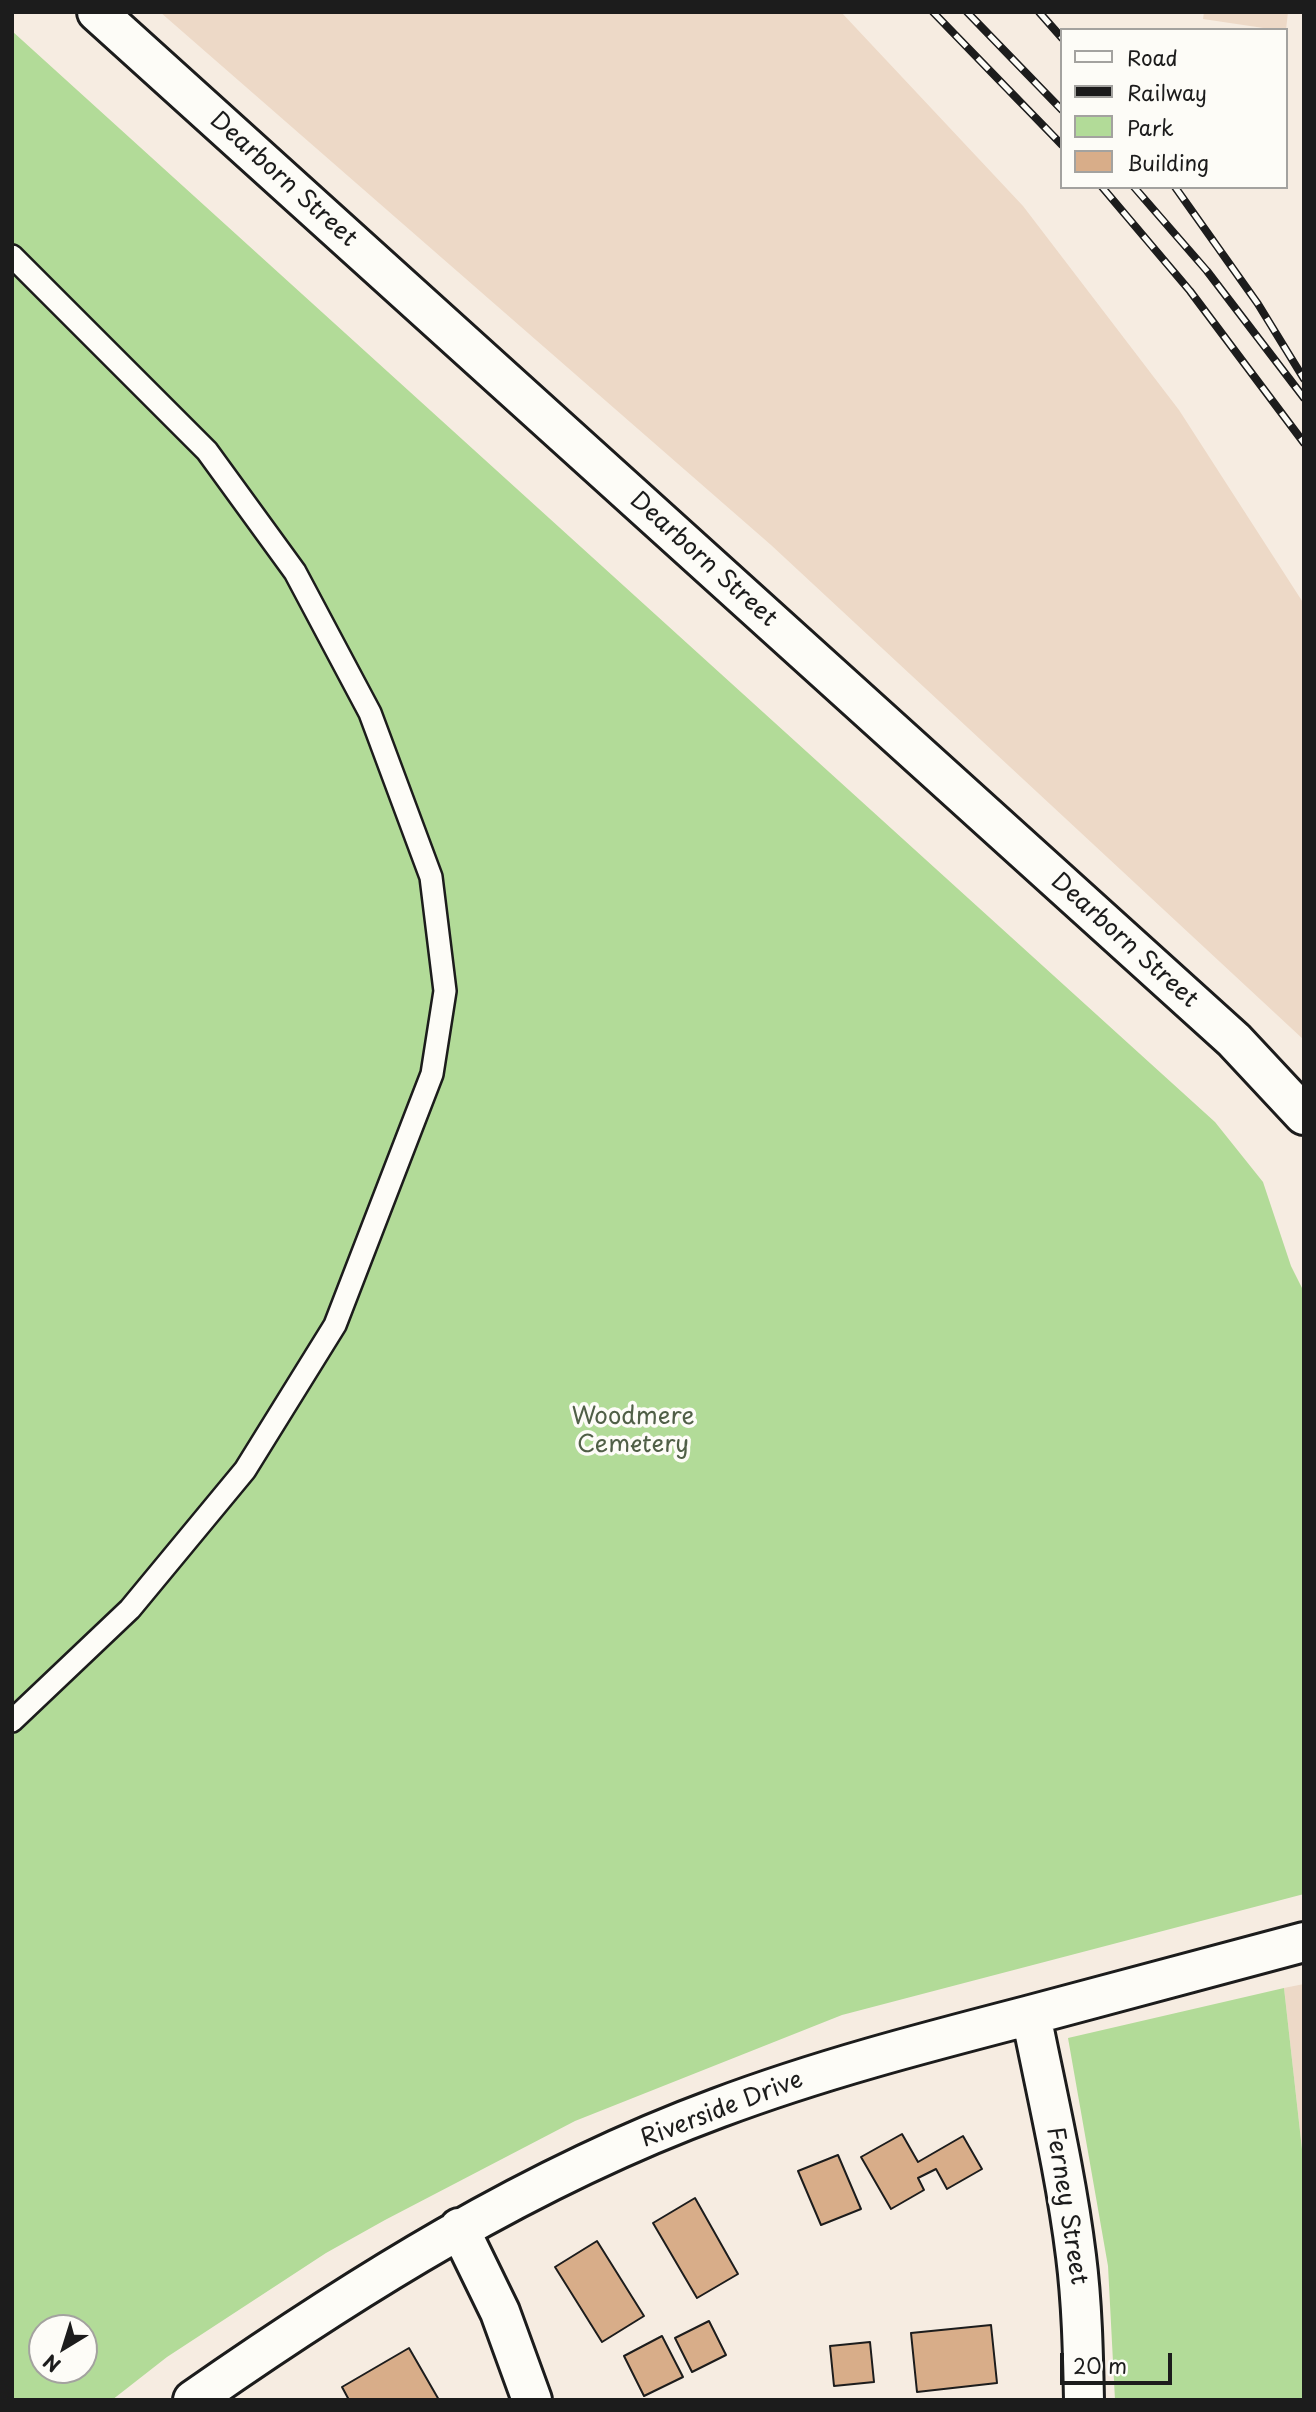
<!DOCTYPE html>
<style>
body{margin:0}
#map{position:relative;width:1316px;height:2412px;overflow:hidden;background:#f6ece1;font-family:"Playpen Sans",sans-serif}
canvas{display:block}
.frame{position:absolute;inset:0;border:14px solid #1c1c1c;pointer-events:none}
.legend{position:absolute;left:1060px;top:28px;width:228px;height:161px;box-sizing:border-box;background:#fdfcf7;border:2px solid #a3a29f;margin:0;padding:9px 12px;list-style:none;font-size:21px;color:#1c1c1c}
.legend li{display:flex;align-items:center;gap:14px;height:35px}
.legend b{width:35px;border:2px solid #a3a29f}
.north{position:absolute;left:28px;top:2314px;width:70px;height:70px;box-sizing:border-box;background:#fdfcf7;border:2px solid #a3a29f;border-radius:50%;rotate:218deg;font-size:19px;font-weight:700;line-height:28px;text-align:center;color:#1c1c1c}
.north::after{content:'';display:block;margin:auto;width:24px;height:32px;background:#1c1c1c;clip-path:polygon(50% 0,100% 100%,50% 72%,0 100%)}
.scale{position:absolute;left:1060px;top:2353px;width:112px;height:32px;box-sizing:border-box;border:4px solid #1c1c1c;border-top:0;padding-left:9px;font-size:21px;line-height:24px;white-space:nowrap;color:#1c1c1c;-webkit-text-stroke:5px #fdfcf7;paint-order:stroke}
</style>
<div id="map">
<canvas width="1316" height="2412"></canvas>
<div class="frame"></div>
<ul class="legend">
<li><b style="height:9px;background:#fdfcf7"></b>Road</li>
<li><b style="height:9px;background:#1c1c1c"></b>Railway</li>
<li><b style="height:19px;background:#b2db98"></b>Park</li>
<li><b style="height:19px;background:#d8ad89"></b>Building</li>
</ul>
<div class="north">N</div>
<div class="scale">20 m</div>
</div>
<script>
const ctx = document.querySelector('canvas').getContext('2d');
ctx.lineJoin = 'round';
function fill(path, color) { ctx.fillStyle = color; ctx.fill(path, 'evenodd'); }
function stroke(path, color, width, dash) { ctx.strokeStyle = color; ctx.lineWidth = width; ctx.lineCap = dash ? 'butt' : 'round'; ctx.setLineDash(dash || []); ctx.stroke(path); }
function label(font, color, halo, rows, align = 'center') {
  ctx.font = font + ' "Playpen Sans",sans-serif'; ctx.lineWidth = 7; ctx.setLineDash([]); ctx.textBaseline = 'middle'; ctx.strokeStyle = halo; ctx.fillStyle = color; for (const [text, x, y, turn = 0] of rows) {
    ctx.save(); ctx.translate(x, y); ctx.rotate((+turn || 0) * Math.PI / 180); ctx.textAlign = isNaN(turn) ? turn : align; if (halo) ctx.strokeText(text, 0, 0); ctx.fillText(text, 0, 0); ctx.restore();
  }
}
const built = new Path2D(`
 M160 12H841L1023 206 1179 410 1304 604V1040L771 545Z
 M1204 12H1288L1286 30H1277L1203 19Z
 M1304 1984V2167L1284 1988Z`);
const green = new Path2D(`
 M12 31 1215 1122 1263 1182 1291 1266 1304 1292V1894L842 2015 575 2121 385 2220 326 2253 167 2357 112 2400H12ZM42 2328H84V2370H42Z
 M1284 1988 1304 2167V2400H1115L1108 2266 1068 2038Z`);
const building = new Path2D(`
 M902 2134 918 2162 963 2136 982 2169 947 2189 936 2169 918 2178 924 2190 891 2209 861 2157Z
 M838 2155 861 2209 821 2225 798 2171Z
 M695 2198 738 2274 697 2298 653 2223Z
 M597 2241 644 2316 602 2342 555 2267Z
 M709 2321 726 2355 692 2372 675 2338Z
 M991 2325 997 2383 917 2392 911 2333Z
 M662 2336 683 2377 644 2396 624 2356Z
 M870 2342 874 2382 834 2386 830 2346Z
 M409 2348 439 2400H349L342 2387Z`);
const lane = new Path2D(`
 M12 256 207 451 295 572 370 713 431 877 445 991 432 1074 335 1325 245 1470 130 1609 12 1721`);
const street = new Path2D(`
 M1031 2015C1047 2095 1066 2175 1076 2256 1082 2303 1083 2352 1084 2400
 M459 2228 500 2312 532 2400
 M193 2400C358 2285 529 2178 718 2108 819 2070 923 2043 1027 2016 1120 1992 1212 1967 1304 1942`);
const secondary = new Path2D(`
 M97 12 1234 1040 1304 1115`);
const rail = new Path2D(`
 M933 12 1062 145
 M967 12 1062 110
 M1039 12 1062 38
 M1102 187 1190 291 1304 443
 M1134 187 1207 271 1304 398
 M1175 187 1258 304 1304 379`);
const streetNames = [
 ["Dearborn Street",283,180,42],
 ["Dearborn Street",703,560,42],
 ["Dearborn Street",1124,941,42],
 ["Riverside Drive",722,2110,-21],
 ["Ferney Street",1066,2206,81]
];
const parkNames = [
 ["Woodmere",633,1417],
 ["Cemetery",633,1445]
];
fill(built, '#edd9c7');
fill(green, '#b2db98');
fill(building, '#d8ad89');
stroke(building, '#1c1c1c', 2);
stroke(lane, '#1c1c1c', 26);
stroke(street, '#1c1c1c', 44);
stroke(secondary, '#1c1c1c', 44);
stroke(lane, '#fdfcf7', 21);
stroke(street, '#fdfcf7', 38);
stroke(secondary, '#fdfcf7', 38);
stroke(rail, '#1c1c1c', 8);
stroke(rail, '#fdfcf7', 5, [16]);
label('24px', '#1c1c1c', '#fdfcf7', streetNames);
label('24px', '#505f47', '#fdfcf7', parkNames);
</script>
